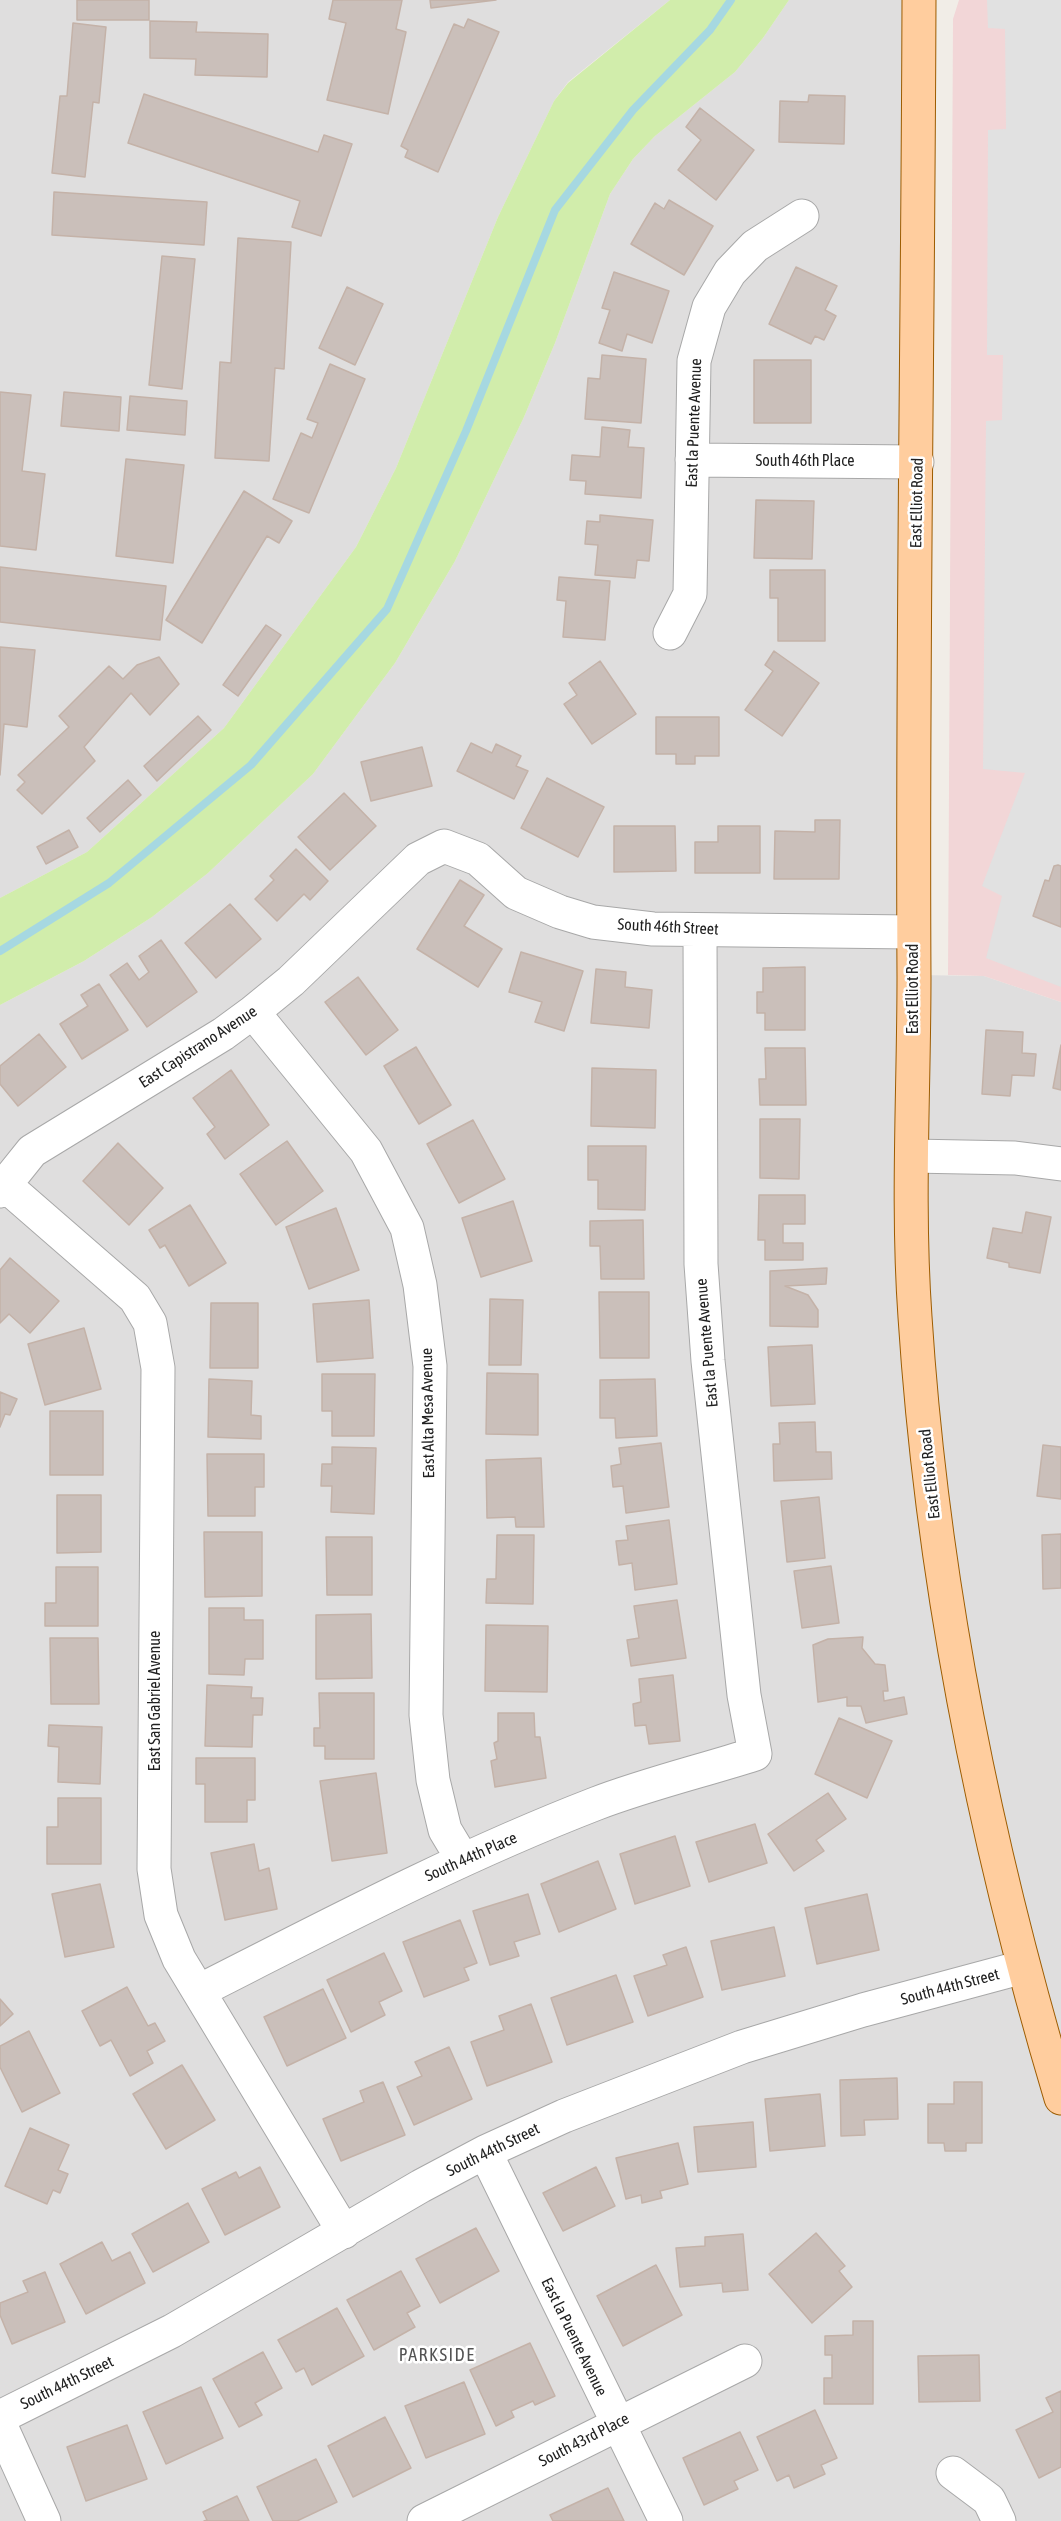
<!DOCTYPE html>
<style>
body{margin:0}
canvas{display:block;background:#f1ede7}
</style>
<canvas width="1061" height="2521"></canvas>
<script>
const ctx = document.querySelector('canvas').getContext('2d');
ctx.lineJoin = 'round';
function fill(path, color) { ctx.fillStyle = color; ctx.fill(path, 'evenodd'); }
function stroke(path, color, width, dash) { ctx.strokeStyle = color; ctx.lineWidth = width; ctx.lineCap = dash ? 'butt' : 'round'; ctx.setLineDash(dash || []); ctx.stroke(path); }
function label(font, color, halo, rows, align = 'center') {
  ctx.font = font + ' "Asap Condensed",sans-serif'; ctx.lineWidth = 5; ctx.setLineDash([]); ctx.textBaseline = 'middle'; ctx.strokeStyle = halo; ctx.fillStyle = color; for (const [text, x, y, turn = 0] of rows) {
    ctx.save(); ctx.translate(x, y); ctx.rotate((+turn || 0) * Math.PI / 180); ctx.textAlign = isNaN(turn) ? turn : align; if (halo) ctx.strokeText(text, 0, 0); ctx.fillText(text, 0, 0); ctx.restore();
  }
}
const residential = new Path2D(`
 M0 0H670L568 82 554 101 498 217 396 468 356 547 224 728 87 852 0 898Z
 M789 0H919L914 975 984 976 1061 1002V2521H0V1005L84 961 152 917 208 873 313 774 395 663 455 561 524 417 555 343 610 194 633 159 655 136 735 72 763 38Z`);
const commercial = new Path2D(`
 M959 0H1061V1002L984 976 948 975 953 19Z`);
const grass = new Path2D(`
 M670 0H789L763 38 735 72 655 136 633 159 610 194 555 343 524 417 455 561 395 663 313 774 208 873 152 917 84 961 0 1005V898L87 852 224 728 356 547 396 468 498 217 554 101 568 83Z`);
const parking = new Path2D(`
 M987 0H1061V987L986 958 1002 896 982 886 1025 773 983 769 986 421 1002 420 1003 355H987L988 130 1006 129 1005 29 988 28Z`);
const stream = new Path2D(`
 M0 951 109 883 251 765 387 609 466 431 555 210 633 110 710 30 731 0`);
const building = new Path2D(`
 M77 0H149V20H77Z
 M333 0H402L396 29 406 32 388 114 327 100 346 23 329 19Z
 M430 0H496L431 8Z
 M468 19 499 32 438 172 405 157 408 150 401 146 454 24 464 28Z
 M150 21 197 22 196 32 268 34 267 77 195 75 196 59 150 58Z
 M73 23 106 27 99 103 93 102 85 177 52 173 60 96H67Z
 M144 94 318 152 324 135 352 144 321 236 292 227 300 201 128 143Z
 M809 95 845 96 844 144 779 142 780 101 808 102Z
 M700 108 754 150 716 200 678 170 701 140 686 127Z
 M54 192 207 202 204 245 52 235Z
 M669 200 713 226 684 275 631 244 655 203 664 209Z
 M238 238 291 242 284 369 275 368 269 461 215 458 220 362 231 363Z
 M162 256 195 259 182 389 149 385Z
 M796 267 837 286 825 310 836 316 824 340 815 336 811 344 769 324Z
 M614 272 669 291 652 343 627 334 622 351 599 343 610 310 602 308Z
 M347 287 383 304 355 365 319 348Z
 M602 355 646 359 641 423 585 419 588 378 600 379Z
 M754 360H811V423H754Z
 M330 364 365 379 309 513 273 499 301 433 312 438 318 423 307 419Z
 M0 392 31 395 22 471 45 474 36 550 0 546Z
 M64 392 121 397 119 431 61 426Z
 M130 396 187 401 185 435 127 430Z
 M602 427 630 430 628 447 644 448 641 498 585 494 586 481 570 480 572 455 600 457Z
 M126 459 184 465 173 563 116 556Z
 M244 491 292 521 279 543 267 536 202 643 166 620Z
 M756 500 814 501 812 559 754 558Z
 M600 515 653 520 649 561 637 560 635 578 595 575 598 545 585 544 587 521 600 522Z
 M0 567 166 586 160 640 0 622Z
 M770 570H825V641H778V598H770Z
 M559 577 610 581 605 640 563 637 566 601 557 600Z
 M266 625 281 635 238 696 223 685Z
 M0 647 35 650 27 727 4 724 0 775Z
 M774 651 819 683 782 736 745 710 773 671 765 665Z
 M159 657 179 684 150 715 131 693 84 747 95 761 42 814 17 790 25 782 18 775 69 727 59 716 109 666 123 679 137 665Z
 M600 661 636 714 592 744 564 704 577 695 569 683Z
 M198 716 211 730 157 781 144 766Z
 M656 717H719V756H695V764H676V754H656Z
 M471 743 492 753 496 744 521 756 516 766 528 771 514 799 457 771Z
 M422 747 432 786 371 801 361 762Z
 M547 778 604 807 578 857 521 828Z
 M128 780 141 795 100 832 87 818Z
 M344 793 376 826 330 870 298 837Z
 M815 820H840L839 879H774L775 831 815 832Z
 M614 826H675L676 871 614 872Z
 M718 826H760V873H695V842H718Z
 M69 830 78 847 46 864 37 847Z
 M296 849 328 881 310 900 304 894 277 921 255 899 274 880 270 876Z
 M1058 865 1061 866V927L1033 916 1045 880 1049 881 1054 866Z
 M460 880 484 895 464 926 502 949 478 987 417 949Z
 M230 904 261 939 216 978 185 943Z
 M161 940 197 992 147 1027 110 975 127 963 139 980 149 972 139 956Z
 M521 952 583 971 564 1031 535 1022 542 1002 509 992Z
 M805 967V1030H765V1013H757V992H763V968Z
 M596 969 626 972 625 987 652 990 649 1028 591 1023Z
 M358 977 398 1030 366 1055 325 1002Z
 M99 984 128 1030 82 1059 60 1024 88 1006 81 995Z
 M986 1030 1023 1032 1022 1053 1036 1054 1034 1076 1012 1075 1010 1096 982 1094Z
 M39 1034 66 1067 18 1106 0 1084V1066Z
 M1061 1045V1090L1053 1088Z
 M416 1047 451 1105 419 1124 384 1066Z
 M765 1048H805L806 1105H760L759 1079H766Z
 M592 1068 656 1070 655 1128 591 1126Z
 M231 1070 269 1125 225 1159 207 1134 215 1127 193 1098Z
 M760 1119H800L799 1179 760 1178Z
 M473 1120 505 1179 459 1203 427 1144Z
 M287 1141 323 1191 276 1225 240 1174Z
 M118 1143 163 1188 129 1225 83 1181Z
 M588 1146H646L645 1210 598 1209V1180H588Z
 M759 1195H805V1224H783V1243H803V1260H765V1240H758Z
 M513 1201 532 1261 481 1277 462 1218Z
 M190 1205 226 1263 189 1286 165 1245 160 1248 149 1230Z
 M336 1208 359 1270 309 1289 286 1227Z
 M1026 1212 1051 1217 1040 1273 1009 1267V1263L987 1258 993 1228 1022 1233Z
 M643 1220 644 1279H601L600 1246H590V1221Z
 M10 1258 59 1301 30 1333 9 1314 0 1323V1270Z
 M827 1268 826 1284 785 1286 808 1295 818 1310V1327L770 1326V1271Z
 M599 1292H649V1358H600Z
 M490 1299 523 1300 521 1365H489Z
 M369 1300 373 1358 317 1362 313 1304Z
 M211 1303H258V1368H210Z
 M84 1328 101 1389 45 1405 28 1344Z
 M812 1345 815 1404 771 1406 768 1347Z
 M487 1373 538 1374V1435L486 1434Z
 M322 1374H375L374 1436H332V1411H322Z
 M209 1379 252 1381 251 1415 261 1416V1439L208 1437Z
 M655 1379 657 1436 616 1438 615 1418H600V1380Z
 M0 1392 17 1399 10 1415 5 1414 0 1427Z
 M50 1411H103V1475H50Z
 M815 1422 816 1452H831L832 1479 774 1481 773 1444H780L779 1423Z
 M661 1443 669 1507 626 1513 623 1486 613 1487 611 1466 621 1464 619 1448Z
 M1043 1445 1061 1447V1499L1037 1496Z
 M332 1447 376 1448 374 1514 331 1512 332 1486H321L322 1464H332Z
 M207 1454H264V1487H255V1516H208Z
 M541 1458 544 1527H516L515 1517 487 1518 486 1460Z
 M57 1495H101V1552L57 1553Z
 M819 1497 825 1558 787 1562 781 1501Z
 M669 1520 677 1584 635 1590 632 1563 619 1565 616 1541 628 1540 626 1526Z
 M204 1532H262V1596L205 1597Z
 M1061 1534V1588L1043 1589 1042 1535Z
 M497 1535H534L533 1604 486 1603 487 1579H496Z
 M326 1537H372V1595H327Z
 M831 1566 839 1623 802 1628 794 1571Z
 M56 1567H98V1626H45V1603H56Z
 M677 1600 686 1658 631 1666 627 1640 639 1638 634 1606Z
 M209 1608H244V1620H263V1659H245L244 1675 209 1674Z
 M371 1614 372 1678 316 1679V1615Z
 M486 1625 548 1626 547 1692 485 1691Z
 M863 1637 862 1648 875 1664 885 1665 888 1691H883L884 1701 904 1697 907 1714 866 1723 861 1706H847V1697L818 1702 813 1645 828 1639Z
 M50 1638H98L99 1704H51Z
 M673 1675 680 1741 649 1744 646 1725 635 1726 633 1704 641 1702 639 1679Z
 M207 1685 252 1687 251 1698H263L262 1715H253L252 1747 205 1746Z
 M319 1693H374V1759H325V1746H314V1728H320Z
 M498 1713H534L535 1737H540L546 1778 495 1787 491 1761 497 1759 494 1743 498 1741Z
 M839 1718 892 1741 867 1798 815 1774Z
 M49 1725 102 1727 100 1784 58 1782 59 1747 48 1746Z
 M196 1758H255V1800H247V1822H205V1784H196Z
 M376 1773 387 1853 332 1861 320 1781Z
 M828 1793 846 1819 816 1840 824 1851 794 1871 768 1834Z
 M58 1798H101V1864H47V1827H58Z
 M755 1824 767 1863 709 1882 696 1842Z
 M675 1836 690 1886 635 1904 620 1854Z
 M254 1844 259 1871 269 1868 277 1909 225 1920 211 1853Z
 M598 1861 616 1909 559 1932 541 1884Z
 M100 1884 114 1947 65 1957 52 1894Z
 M528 1894 540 1934 514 1942 519 1956 490 1965 473 1911Z
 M867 1894 879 1950 817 1964 805 1908Z
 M460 1920 477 1963 464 1968 469 1980 424 1997 403 1942Z
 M774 1927 785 1976 722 1990 711 1941Z
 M686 1947 703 1997 648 2016 634 1976 667 1965 663 1955Z
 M384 1953 402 1991 379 2002 385 2015 351 2032 327 1980Z
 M616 1975 633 2022 567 2045 551 1998Z
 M127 1987 148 2026 155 2023 165 2041 147 2051 153 2063 130 2076 111 2040 100 2046 82 2011Z
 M323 1989 346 2038 287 2066 264 2017Z
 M0 1999 13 2014 0 2026Z
 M531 2004 552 2062 487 2086 471 2042 504 2030 499 2016Z
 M29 2031 60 2093 22 2112 0 2067V2046Z
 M449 2047 472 2099 414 2125 397 2087 422 2076 415 2062Z
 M182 2065 215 2120 166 2149 133 2094Z
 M897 2078 898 2119 864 2120 865 2135 841 2136 840 2080Z
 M383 2082 405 2135 341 2161 323 2119 364 2102 360 2091Z
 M954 2082H982V2143H966V2151H945L944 2143H928V2104H954Z
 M820 2094 825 2146 770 2151 765 2099Z
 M753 2122 756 2167 698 2172 694 2127Z
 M30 2128 69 2145 58 2170 68 2174 60 2193 53 2190 47 2204 5 2186Z
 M678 2143 688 2184 660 2191 662 2198 642 2203 641 2195 626 2199 616 2158Z
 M260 2167 280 2207 225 2235 202 2189 236 2172 239 2178Z
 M596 2167 615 2206 563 2231 543 2193Z
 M188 2203 209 2242 153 2272 132 2234Z
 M476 2228 499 2271 440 2303 416 2259Z
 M816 2233 845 2266 839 2271 852 2287 812 2323 769 2274Z
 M743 2234 748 2290 723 2292 722 2283 680 2287 676 2248 705 2246V2237Z
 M102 2242 112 2261 130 2252 145 2283 86 2314 60 2264Z
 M656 2265 682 2315 623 2346 597 2296Z
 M401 2271 420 2306 407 2313 415 2327 374 2350 347 2300Z
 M45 2272 65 2322 12 2344 0 2315V2303L28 2292 23 2281Z
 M337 2308 364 2356 312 2385 304 2368 296 2372 278 2340Z
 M853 2321H873V2404H824V2378H832V2355H825V2336L853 2335Z
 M530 2343 555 2396 535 2405 533 2401 511 2411 514 2417 496 2426 470 2370Z
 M263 2352 282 2388 255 2403 262 2415 239 2427 213 2379Z
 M979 2355 980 2401 919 2402 918 2356Z
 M464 2382 485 2434 426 2458 405 2406Z
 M201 2387 223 2438 166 2464 143 2412Z
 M1061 2391V2467L1039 2478 1016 2430 1053 2412 1046 2398Z
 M815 2410 837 2458 821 2465 825 2474 794 2488 789 2475 777 2481 757 2437Z
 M385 2417 411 2468 353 2497 328 2446Z
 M127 2425 147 2479 86 2501 67 2447Z
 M740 2432 758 2470 734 2481 738 2489 704 2505 683 2458Z
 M316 2459 337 2502 297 2521H273L257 2487Z
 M608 2488 624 2521H553L550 2515Z
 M237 2496 249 2521H204L207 2520 203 2512Z`);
const minor = new Path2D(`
 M692 460 917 462
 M670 633 690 594 694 361 709 307 730 272 755 246 802 216
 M253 1012 366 1151 407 1228 420 1285 430 1366 426 1715 433 1780 445 1830 463 1860
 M912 1156 1015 1158 1061 1164
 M5 1185 135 1298 150 1323 158 1368 154 1869 161 1915 179 1959 344 2232
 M0 1191 32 1151 223 1034 253 1012 291 981 418 859 444 846 478 859 516 893 560 912 593 922 653 929 912 932
 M199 1991C329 1925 458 1857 595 1804 647 1784 702 1771 755 1754L744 1695 708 1361 701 1264 700 931
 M485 2152 666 2521
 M0 2417 172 2331 421 2186 485 2152 564 2116 742 2047 863 2010 1023 1967
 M0 2424 44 2521
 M953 2473 989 2500 999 2521
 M424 2521 745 2361`);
const major = new Path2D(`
 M919 0C918 326 912 652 914 977 914 1090 907 1204 915 1317 932 1581 985 1844 1061 2098`);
const streetNames = [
 ["East la Puente Avenue",694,423,-88],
 ["South 46th Place",805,461],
 ["East Elliot Road",917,503,-89],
 ["South 46th Street",668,927,3],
 ["East Elliot Road",913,989,-90],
 ["East Capistrano Avenue",198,1047,-33],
 ["East la Puente Avenue",707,1343,-95],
 ["East Alta Mesa Avenue",428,1413,-91],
 ["East Elliot Road",930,1474,-96],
 ["East San Gabriel Avenue",155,1701,-90],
 ["South 44th Place",471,1857,-24],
 ["South 44th Street",950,1987,-15],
 ["South 44th Street",493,2150,-26],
 ["East la Puente Avenue",574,2337,64],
 ["South 44th Street",67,2383,-26],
 ["South 43rd Place",584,2440,-27]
];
const neighbourhoodNames = [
 ["PARKSIDE",437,2355]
];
fill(residential, '#dfdede');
fill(commercial, '#f2d6d7');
fill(grass, '#d1edab');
fill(parking, '#e1e1e1');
stroke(stream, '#a6d8e1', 8);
fill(building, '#cabfba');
stroke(building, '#c4b2a8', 1.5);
stroke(minor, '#a8a8a8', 35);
stroke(major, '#9d5c00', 35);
stroke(minor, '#fff', 33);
stroke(major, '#ffcd9e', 33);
label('16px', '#212121', '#fff', streetNames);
ctx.letterSpacing = '1.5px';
label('18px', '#545454', '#fff', neighbourhoodNames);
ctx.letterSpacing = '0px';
</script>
